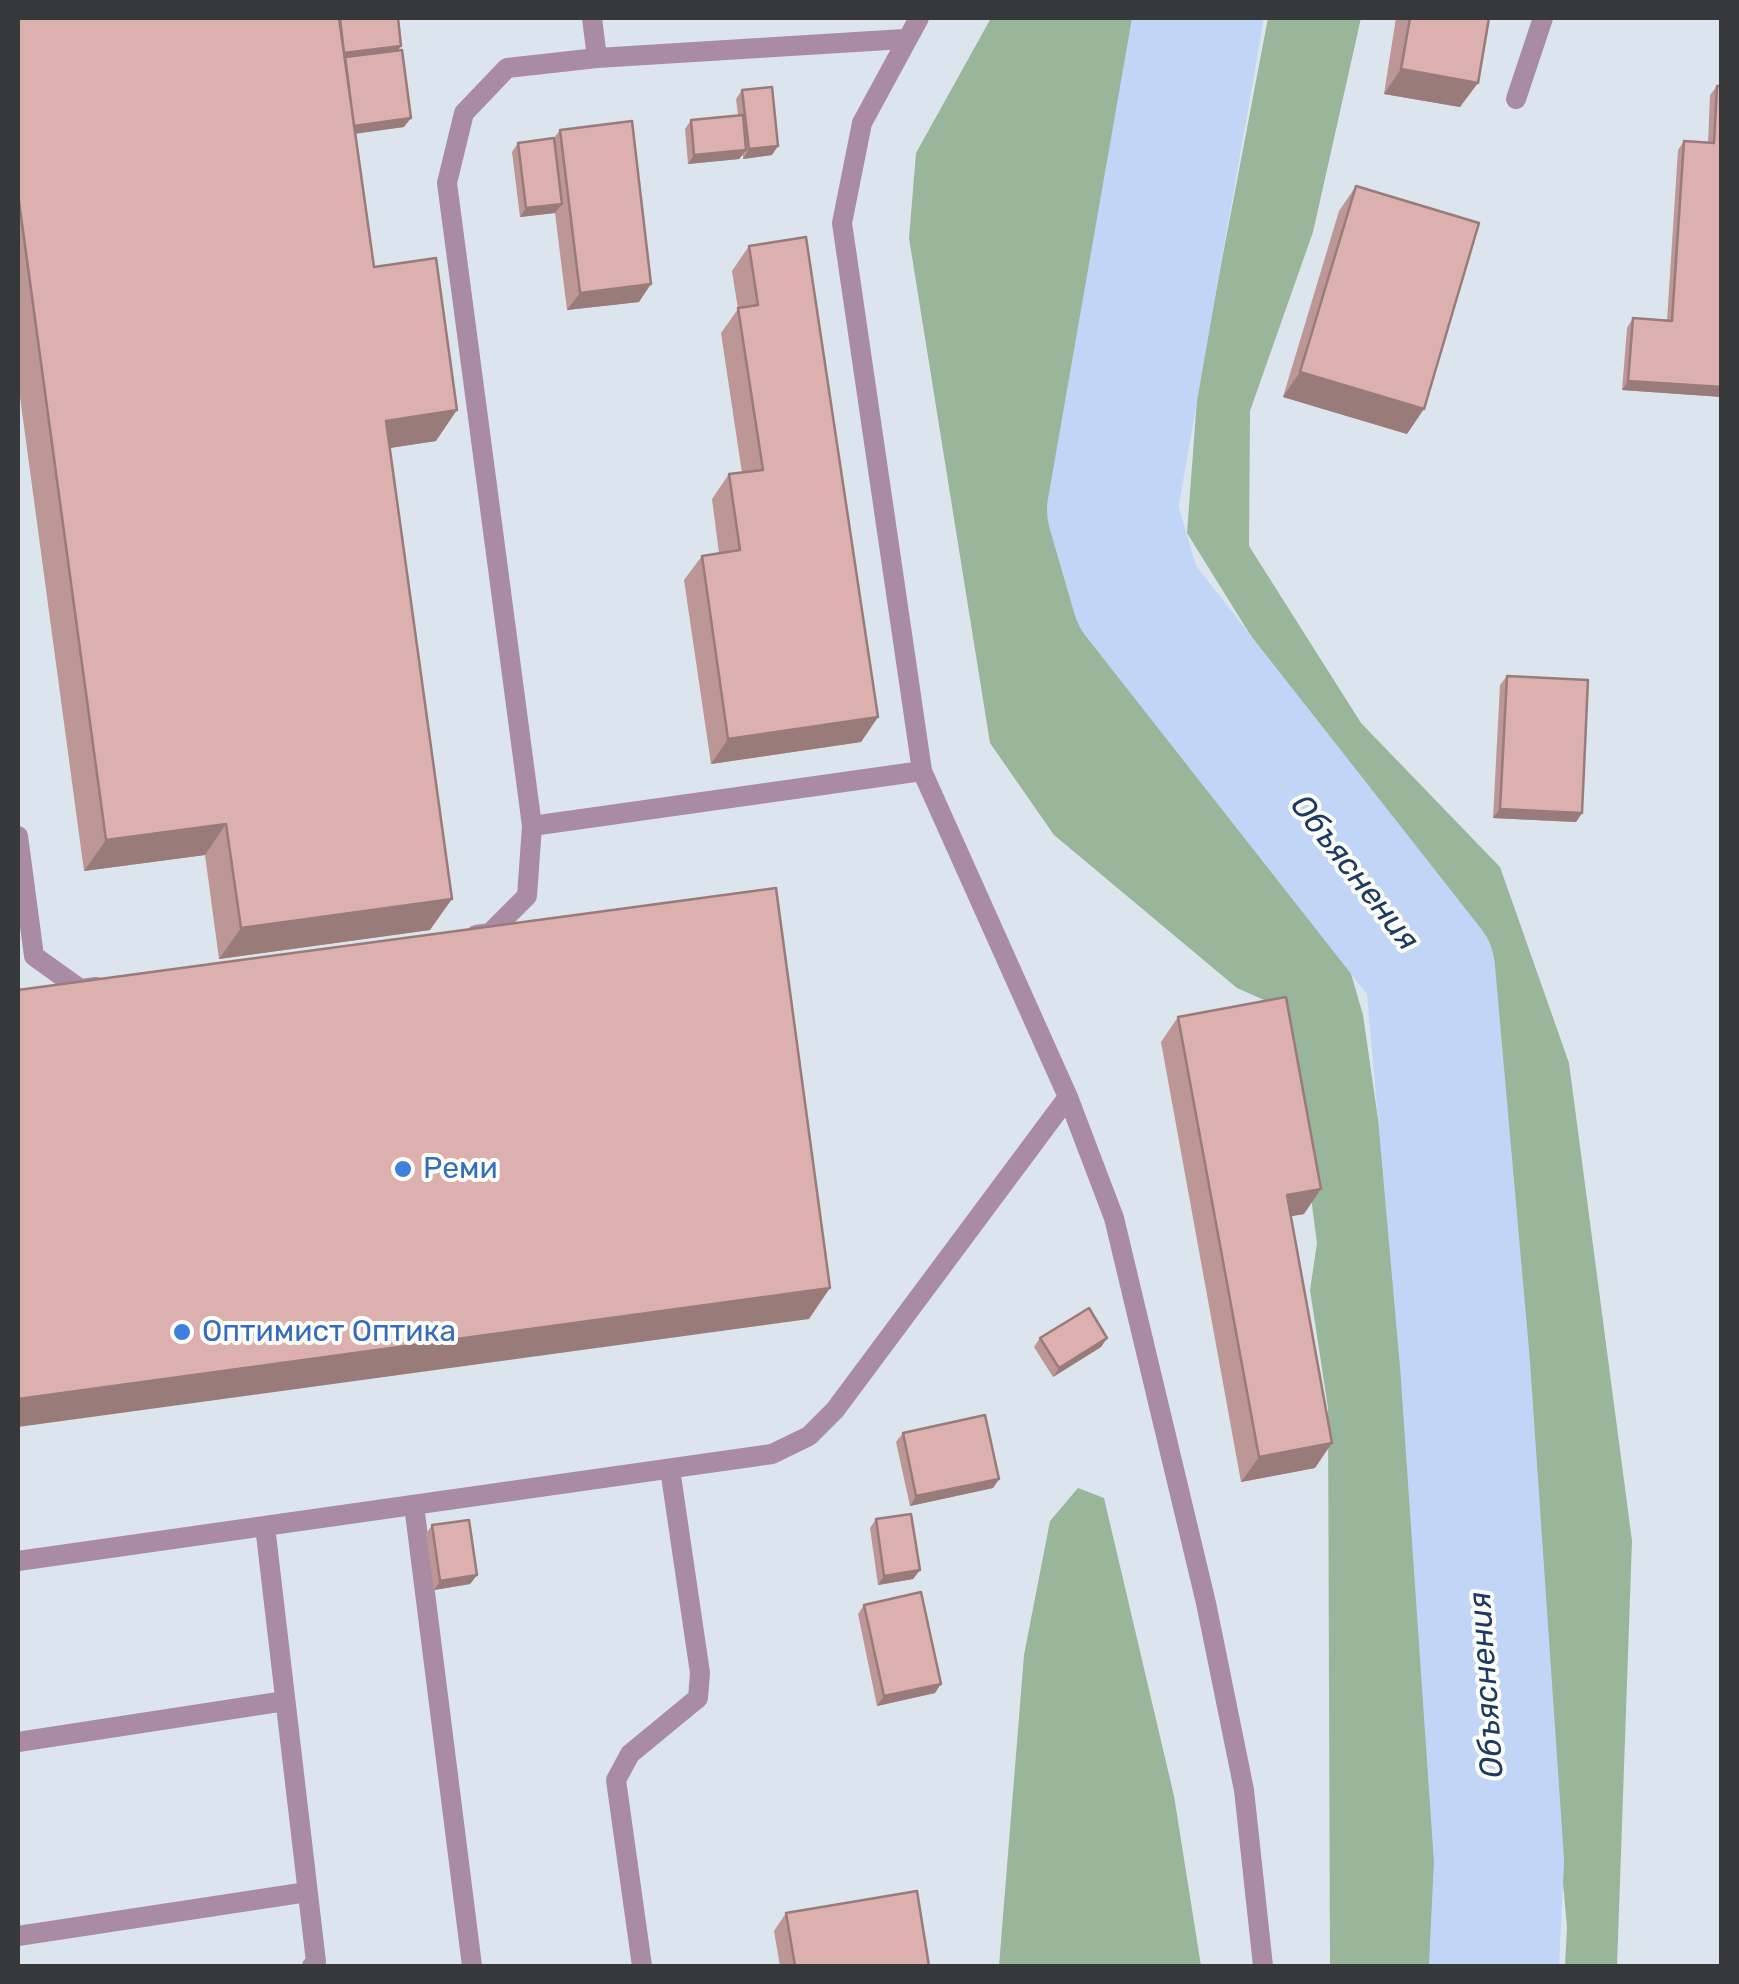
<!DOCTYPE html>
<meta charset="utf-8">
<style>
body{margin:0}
#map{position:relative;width:1739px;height:1984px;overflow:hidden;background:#eef2f5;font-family:Rubik,sans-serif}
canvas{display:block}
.frame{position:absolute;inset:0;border:20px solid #373839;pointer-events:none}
</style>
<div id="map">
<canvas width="1739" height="1984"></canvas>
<div class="frame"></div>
</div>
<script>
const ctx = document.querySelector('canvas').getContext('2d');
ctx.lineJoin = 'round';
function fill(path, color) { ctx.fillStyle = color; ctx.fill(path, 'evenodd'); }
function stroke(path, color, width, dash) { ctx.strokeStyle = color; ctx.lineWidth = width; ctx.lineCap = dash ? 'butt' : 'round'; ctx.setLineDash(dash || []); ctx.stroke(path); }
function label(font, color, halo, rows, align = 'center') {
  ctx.font = font + ' Rubik,sans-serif'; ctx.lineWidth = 8; ctx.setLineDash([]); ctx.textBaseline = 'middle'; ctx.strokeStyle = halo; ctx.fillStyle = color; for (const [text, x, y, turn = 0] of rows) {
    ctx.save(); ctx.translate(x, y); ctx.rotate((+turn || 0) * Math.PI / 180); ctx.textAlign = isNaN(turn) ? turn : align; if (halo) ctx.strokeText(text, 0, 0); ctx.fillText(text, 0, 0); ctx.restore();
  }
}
const built = new Path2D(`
 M18 18H1721V1966H18Z`);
const forest = new Path2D(`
 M991 18H1138L1055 495 1075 594 1346 956 1363 1015 1409 1334 1445 1883 1440 1966H1330L1328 1408 1310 1290 1317 1243 1288 1023 1273 1004 1237 988 1054 835 990 743 909 238 916 153Z
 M1268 18H1361L1313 232 1250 411 1249 546 1361 723 1500 867 1569 1063 1632 1541 1617 1966H1565L1567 1927 1478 944 1320 747 1187 533 1198 386Z
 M1078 1488 1104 1498 1174 1796 1201 1966H999L1024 1655 1050 1521Z`);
const river = new Path2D(`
 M1198 18 1112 510 1137 596 1430 969 1465 1364 1499 1861 1494 1966`);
const lane = new Path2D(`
 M592 18 597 58 904 39
 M919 18 862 123 842 223 922 771 1068 1097 1114 1218 1206 1603 1244 1790 1263 1966
 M597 58 507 68 464 113 447 183 532 826 922 771
 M1516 99 1543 18
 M18 836 34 956 80 989 96 987
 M476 935 490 933 527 896 532 826
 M414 1505 472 1966
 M265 1526 316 1962 312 1966
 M18 1561 772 1454 809 1436 835 1410 1068 1097
 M18 1742 285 1701
 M18 1936 307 1892
 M642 1966 616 1780 630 1754 698 1698 700 1673 670 1469`);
const wall = new Path2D(`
 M18 18 340 19 401 46 398 50 404 127 355 134 374 267 436 441 389 448 430 930 219 959 205 855 84 871 18 382Z
 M1396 18H1489L1460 107 1384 94Z
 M1717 86 1722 397 1622 390 1627 328 1633 318 1667 321 1678 150 1684 141 1708 143 1710 95Z
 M742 90 772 155 743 159V155L739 159 688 164 685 129 691 120 738 115 736 99Z
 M560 130 639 302 567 310 555 213 520 217 512 152 518 143 554 138Z
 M1356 186 1407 434 1283 397 1339 211Z
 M749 246 878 717 861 742 711 764 684 580 702 556 719 553 712 499 729 474 742 473 721 333 738 309 732 271Z
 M1507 676 1582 813 1576 822 1493 818 1500 685Z
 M1178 1017 1304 1214 1291 1216 1315 1468 1241 1482 1161 1042Z
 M1040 1338H1107L1101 1347 1053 1377 1034 1347Z
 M903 1433 999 1479 993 1488 910 1506 896 1442Z
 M876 1519 920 1570 913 1579 878 1585 870 1528Z
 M432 1525 477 1575 470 1584 434 1590 426 1534Z
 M864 1605 935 1693 877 1706 858 1614Z
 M786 1913 929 1966H780L774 1931Z`);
const shadedWall = new Path2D(`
 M401 46 395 55 333 58 332 55Z
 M1401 69 1478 83 1460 107 1384 94Z
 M411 118 404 127 336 136 342 127Z
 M778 146 772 155 743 159 749 149Z
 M746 150 739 159 688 164 694 155Z
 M562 204 555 213 520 217 526 208Z
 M651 284 639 302 567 310 580 293Z
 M1300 372 1424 409 1407 434 1283 397Z
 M1628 381 1722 387V397L1622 390Z
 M457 410 436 441 364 452 386 421Z
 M878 717 861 742 711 764 728 739Z
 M1500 809 1582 813 1576 822 1493 818Z
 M226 824 205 855 84 871 106 840Z
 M452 899 430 930 219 959 241 928Z
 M1321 1189 1304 1214 1269 1220 1287 1195Z
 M830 1288 809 1319 18 1427V1399Z
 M1107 1338 1101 1347 1053 1377 1059 1368Z
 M1332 1443 1315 1468 1241 1482 1259 1457Z
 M999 1479 993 1488 910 1506 916 1496Z
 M920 1570 913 1579 878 1585 884 1576Z
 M477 1575 470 1584 434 1590 440 1581Z
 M941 1684 935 1693 877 1706 884 1696Z`);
const building = new Path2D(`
 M18 18H339L374 267 436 258 457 410 386 421 452 899 241 928 226 824 106 840 18 194Z
 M351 18H398L401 46 344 53 340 19Z
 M1410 18H1489L1478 83 1401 69Z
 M402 50 411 118 354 126 345 57Z
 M1717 86H1722V387L1628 381 1633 318 1672 321 1684 141 1714 143Z
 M772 87 778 146 749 149 742 90Z
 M743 115 746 150 694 155 691 120Z
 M632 121 651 284 580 293 560 130Z
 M554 138 562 204 526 208 518 143Z
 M1356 186 1479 223 1424 409 1300 372Z
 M806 237 878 717 728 739 702 556 740 550 729 474 763 470 738 308 758 305 749 246Z
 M1507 676 1588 680 1582 813 1500 809Z
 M776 888 830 1288 18 1399V990Z
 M1286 997 1321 1189 1287 1195 1332 1443 1259 1457 1178 1017Z
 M1089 1308 1107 1338 1059 1368 1040 1338Z
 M985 1415 999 1479 916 1496 903 1433Z
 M911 1514 920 1570 884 1576 876 1519Z
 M469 1520 477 1575 440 1581 432 1525Z
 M921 1592 941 1684 884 1696 864 1605Z
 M917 1891 929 1966H795L786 1913Z`);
const markers = [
 [403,1169,10,"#3f7fe0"],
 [182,1332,10,"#3f7fe0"]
];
const shopNames = [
 ["Реми",423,1169],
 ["Оптимист Оптика",202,1332]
];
const waterNames = [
 ["Объяснения",1354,873,52],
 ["Объяснения",1487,1685,-94]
];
fill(built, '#dce5ed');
fill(forest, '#99b69a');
stroke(river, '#c1d6f6', 130);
stroke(lane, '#a98ca4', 20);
fill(wall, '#bc9796');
fill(shadedWall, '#997b7a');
fill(building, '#dbb0af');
stroke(building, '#997b7a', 2.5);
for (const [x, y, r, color] of markers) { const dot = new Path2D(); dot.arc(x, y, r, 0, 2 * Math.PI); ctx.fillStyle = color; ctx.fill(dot); stroke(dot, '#fff', 4); }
label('30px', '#366cbe', '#fff', shopNames, 'left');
label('italic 32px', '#1e3962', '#fff', waterNames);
</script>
